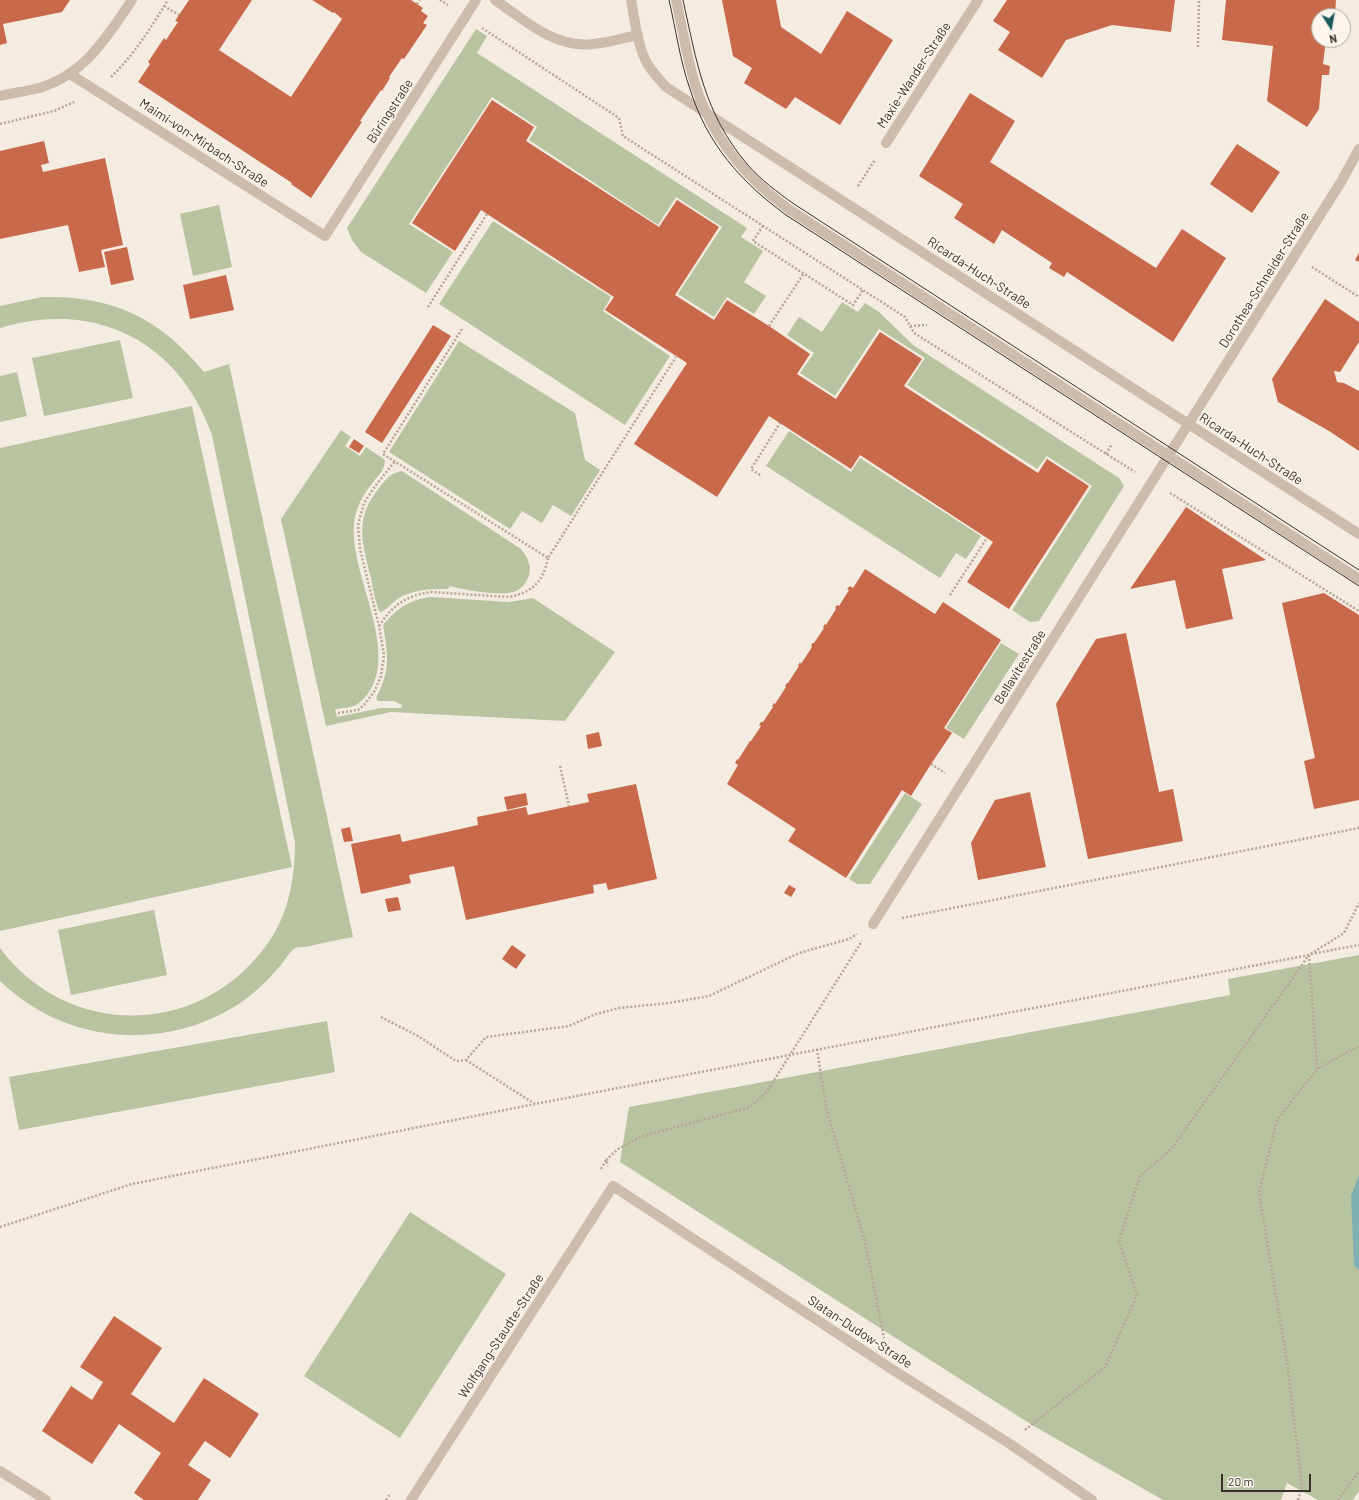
<!DOCTYPE html>
<meta charset="utf-8">
<style>
body{margin:0}
#map{position:relative;width:1359px;height:1500px;overflow:hidden;background:#f4ebe1;font-family:Barlow,sans-serif}
canvas{display:block}
.north{position:absolute;left:1311px;top:8px;width:40px;height:40px;box-sizing:border-box;background:#fbf5ee;border:1px solid #aea6a0;border-radius:50%;rotate:169deg;font-size:11px;font-weight:700;line-height:16px;text-align:center;color:#3b302b}
.north::after{content:'';display:block;margin:auto;width:14px;height:18px;background:#1f5a5e;clip-path:polygon(50% 0,100% 100%,50% 72%,0 100%)}
.scale{position:absolute;left:1221px;top:1474px;width:90px;height:18px;box-sizing:border-box;border:2px solid #3b302b;border-top:0;padding-left:5px;font-size:12px;line-height:14px;white-space:nowrap;color:#3b302b;-webkit-text-stroke:3px #fbf5ee;paint-order:stroke}
</style>
<div id="map">
<canvas width="1359" height="1500"></canvas>
<div class="north">N</div>
<div class="scale">20 m</div>
</div>
<script>
const context = document.querySelector('canvas').getContext('2d');
context.lineJoin = 'round';
function fillPath(path, color) { context.fillStyle = color; context.fill(path, 'evenodd'); }
function trace(path, color, width, dash) { context.strokeStyle = color; context.lineWidth = width; context.lineCap = dash ? 'butt' : 'round'; context.setLineDash(dash || []); context.stroke(path); }
function drawText(font, color, halo, rows, align = 'center') {
  context.font = font + ' Barlow,sans-serif'; context.lineWidth = 3.5; context.setLineDash([]); context.textBaseline = 'middle'; context.strokeStyle = halo; context.fillStyle = color; for (const [text, x, y, turn = 0] of rows) {
    context.save(); context.translate(x, y); context.rotate((+turn || 0) * Math.PI / 180); context.textAlign = isNaN(turn) ? turn : align; if (halo) context.strokeText(text, 0, 0); context.fillText(text, 0, 0); context.restore();
  }
}
fillPath(new Path2D(`
 M476 29 487 36 477 53 747 228 741 237 763 251 744 282 766 296 754 314 727 297 714 317 678 294 722 227 676 197 658 225 529 140 537 127 492 97 409 224 453 252 426 293 361 252 352 240 347 228Z
 M219 205 232 267 193 276 180 214Z
 M493 221 611 297 603 311 670 356 625 425 439 304Z
 M42 297C112 295 160 318 204 372L229 364 353 937C337 940 321 943 306 947 302 947 296 947 294 949 291 950 283 963 280 966 269 979 257 991 243 1001 167 1053 66 1045 0 981V948C66 1037 194 1038 262 951 287 921 295 882 295 843L212 435C179 341 95 299 0 328V306Z
 M842 302 858 312 865 303 879 312 913 345 1119 478 1124 486 1039 621 1030 622 1012 610 1092 486 1047 456 1037 469 907 385 925 358 879 329 835 396 800 373 814 353 787 335 799 317 822 332Z
 M120 340 133 398 44 416 32 358Z
 M459 341 575 413 585 460 600 470 571 516 553 505 542 523 522 511 510 529 389 452Z
 M17 372 27 416 0 422V376Z
 M192 406 292 867 0 931V448Z
 M341 430 351 437 345 446 360 456 366 447 385 460 384 466 382 471C369 487 356 502 354 524 349 574 401 651 367 695 364 698 360 703 356 705 350 708 342 708 335 709L337 717 381 708H401L402 705 394 701H378L376 698C391 669 388 656 383 625 398 608 408 600 431 597L509 602 533 598 615 652 565 721 391 712 326 726 281 519Z
 M789 431 851 472 860 458 981 536 966 559 956 553 940 578 766 466Z
 M402 471 521 549C527 557 532 565 529 575 527 581 523 588 516 591 504 597 463 590 450 586L448 589C429 589 412 589 396 600 391 604 387 609 381 612L379 611C375 601 373 589 371 578 362 543 354 519 379 488 387 478 389 474 402 471Z
 M1001 643 1019 654 964 739 946 728Z
 M905 793 922 804 870 884H857L849 879Z
 M154 910 167 975 71 995 58 930Z
 M1359 955V1491L1353 1500H1318L1287 1483 1281 1500H1163L1032 1425 620 1162 629 1107 1230 995 1228 979Z
 M327 1021 335 1072 19 1130 9 1077Z
 M410 1212 506 1274 400 1438 304 1376Z`), '#b8c4a0');
fillPath(new Path2D(`
 M1359 1175V1270L1354 1266 1351 1195Z`), '#7fb0b2');
fillPath(new Path2D(`
 M0 0H70L62 12 3 24 7 43 0 45Z
 M189 0H252L219 50 291 97 342 19 334 12 333 13 312 0H411L423 8 421 11 428 16 423 23 427 25 404 59 402 58 389 77 390 78 382 91 381 90 360 121 362 122 311 198 291 184 292 183 138 82 150 64 148 62 164 38 166 40 178 22 175 21Z
 M722 0H776L781 27 821 54 847 11 893 40 840 125 795 97 786 109 744 83 752 68 733 56Z
 M1007 0H1175L1171 32 1112 25 1066 40 1042 78 998 50 1010 32 993 21Z
 M1226 0H1336L1335 16H1319V40H1326L1323 64 1330 66 1329 75H1322L1319 109 1307 127 1267 101 1273 46 1222 40Z
 M970 93 1015 121 990 162 1156 268 1182 229 1226 258 1173 342 1067 272 1064 277 1049 268 1052 263 1002 230 994 244 954 218 963 204 919 176Z
 M492 100 534 127 526 141 659 227 677 200 719 227 675 295 714 320 727 300 769 326 810 354 797 374 836 399 880 332 922 359 904 386 1038 473 1047 459 1089 486 1009 609 967 582 993 542 860 455 851 469 769 416 717 497 634 444 687 363 605 310 614 297 481 210 455 251 412 223Z
 M44 141 49 163 41 165 43 172 105 158 123 245 101 250 105 267 79 272 68 225 0 239V151Z
 M1237 144 1280 172 1252 213 1210 184Z
 M127 247 134 280 111 285 104 252Z
 M1359 253V262L1355 260Z
 M226 275 234 310 190 319 183 285Z
 M1325 299 1359 322V342L1340 372 1334 371 1337 382 1344 383 1359 391V451L1329 431 1278 402 1272 379Z
 M433 325 451 336 382 443 365 432Z
 M354 439 364 446 359 453 349 447Z
 M1186 507 1266 560 1222 569 1233 619 1186 629 1175 580 1130 589Z
 M865 569 935 614 943 602 1001 640 944 728 952 733 931 764 911 796 902 790 846 878 788 841 796 829 727 784 738 765 735 763 737 759 738 760 750 741H751L761 726 759 725 761 722H763L773 707 772 706 774 703 775 704 786 687 785 686 787 683H788L799 666H798L800 662 801 664 812 647 811 645 813 643H814L824 628 823 627 825 624 826 625 836 609 835 608 837 605 839 606 849 590 847 589 850 586 853 588Z
 M1324 593 1359 615V800L1314 809 1304 761 1315 758 1282 603Z
 M1126 633 1159 792 1173 789 1183 841 1088 859 1056 704 1096 639Z
 M599 732 602 746 588 749 586 735Z
 M636 784 657 879 608 890 606 883 593 885 594 893 466 920 454 866 409 875 411 883 361 894 351 844 400 834 402 842 478 825 477 817 526 807 528 815 589 802 587 794Z
 M1030 792 1046 867 978 880 971 843 995 800Z
 M526 793 528 805 507 810 504 797Z
 M350 827 353 841 344 842 341 829Z
 M789 885 796 889 791 897 784 893Z
 M398 897 401 910 388 912 385 899Z
 M512 945 526 955 516 969 502 959Z
 M114 1316 162 1348 131 1394 174 1423 204 1378 259 1414 230 1458 205 1441 188 1465 211 1480 198 1500H144L134 1493 161 1453 119 1424 92 1464 42 1431 71 1386 92 1400 103 1382 80 1367Z`), '#c8694b');
trace(new Path2D(`
 M440 0 448 5
 M417 4 420 0
 M164 6 179 15
 M482 28 619 118 623 136 905 317 914 333 1135 472
 M1198 47 1199 0
 M111 77C135 54 151 27 168 0
 M0 124 54 111 74 102
 M858 186 875 160
 M763 226 753 241 853 305 863 290
 M1312 267 1359 297
 M428 307 487 214
 M769 326 804 273
 M910 326 927 325
 M462 329 383 454 548 558 676 357
 M1106 454 1112 444
 M760 475 751 469 780 423
 M1170 493 1359 611
 M950 595 987 538
 M379 626C393 605 405 596 431 592L509 597C533 592 543 582 548 558
 M338 713 358 710 364 705 374 692 381 676 384 655 379 626 360 549 358 525 364 503 376 485 395 461
 M931 764 945 773
 M560 766 569 806
 M902 918 1359 828
 M1311 954 1359 945
 M1309 955 1317 1069
 M381 1017 418 1036 456 1061 466 1060 486 1037 569 1026 596 1014 619 1008 669 1003 709 996 799 953 849 939 857 934
 M817 1049 826 1107 865 1242 884 1338
 M466 1060 535 1104 1309 955 1344 933 1359 903
 M606 1160 618 1149 640 1137 750 1107 766 1093 862 941
 M601 1169 606 1160 608 1166
 M0 1227 132 1184 535 1104
 M1025 1430 1105 1367 1137 1295 1119 1241 1140 1176 1172 1148 1309 955
 M386 1500 390 1494
 M1298 1500 1302 1487 1287 1361 1259 1193 1277 1120 1317 1069 1359 1046
 M1338 1500 1359 1471`), '#b9a596', 2.5, [2, 2]);
trace(new Path2D(`
 M676 0C682 26 686 52 693 77 709 134 743 176 790 210L1359 579`), '#cdbbac', 10);
trace(new Path2D(`
 M495 0C525 20 555 49 593 44 608 43 623 38 638 35
 M631 0C635 20 637 45 647 63 652 72 659 79 666 87L1359 534
 M70 74 325 236 476 0
 M0 96C13 93 27 91 39 88 85 74 107 37 132 0
 M886 143 978 0
 M873 924 1341 182 1359 149
 M0 1471 46 1500
 M411 1500 613 1186 890 1368 1010 1444 1092 1500`), '#cdbbac', 10);
trace(new Path2D(`
 M669 0C676 30 680 61 690 89 707 144 741 182 786 215L1359 586
 M683 0C697 63 704 113 747 164 761 180 777 192 794 204L1359 570`), '#3b302b', 1);
drawText('13px', '#3b302b', '#fbf5ee', [
 ["Maxie-Wander-Straße",914,75,-57],
 ["Büringstraße",390,111,-57],
 ["Maimi-von-Mirbach-Straße",204,143,33],
 ["Ricarda-Huch-Straße",979,273,33],
 ["Dorothea-Schneider-Straße",1264,280,-58],
 ["Ricarda-Huch-Straße",1251,449,33],
 ["Bellavitestraße",1020,667,-58],
 ["Slatan-Dudow-Straße",860,1332,33],
 ["Wolfgang-Staudte-Straße",501,1336,-57]
]);
</script>
